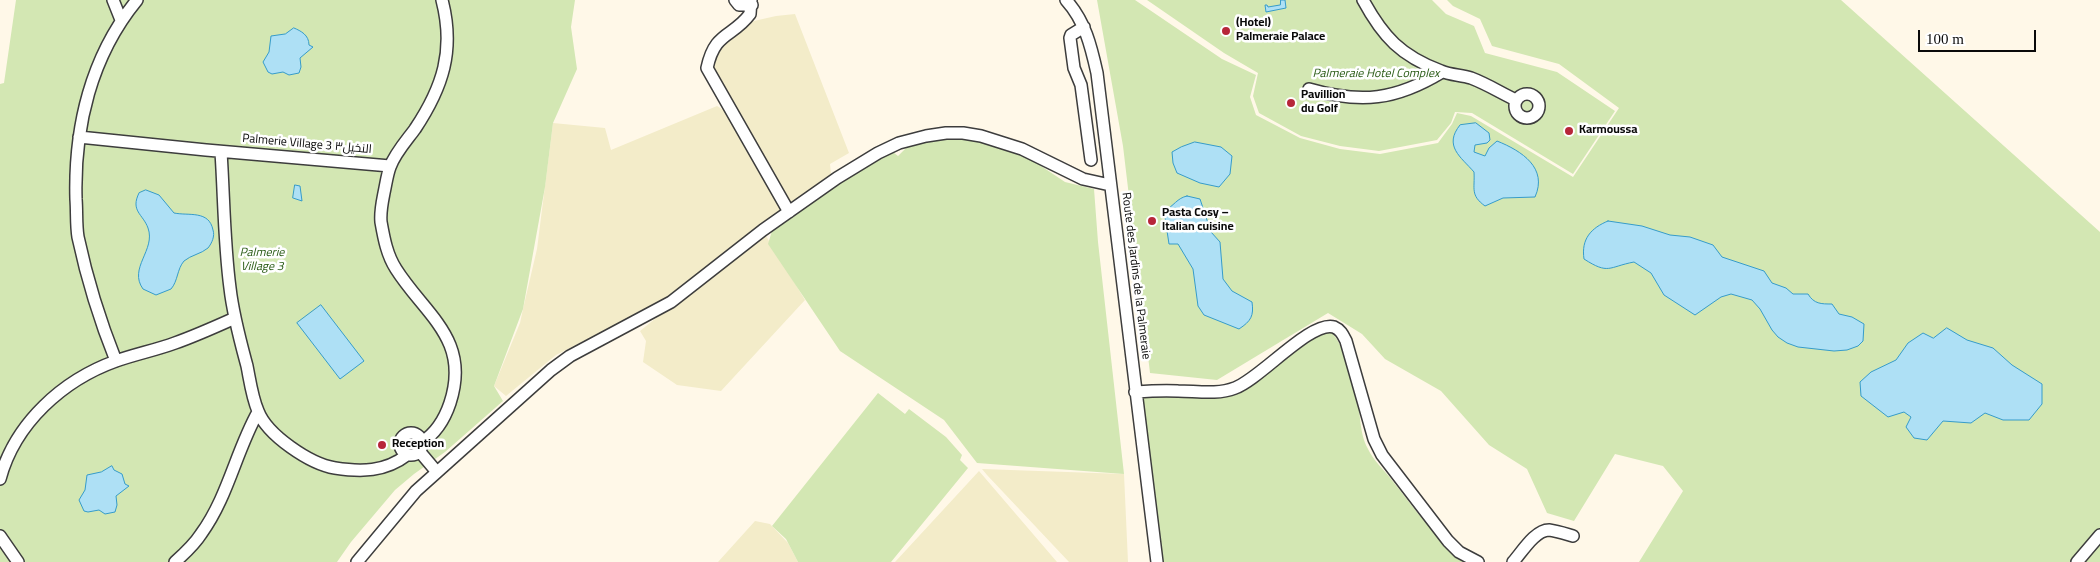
<!DOCTYPE html>
<meta charset="utf-8">
<style>
body{margin:0}
#map{position:relative;width:2100px;height:562px;overflow:hidden;background:#fff8e8;font-family:Georgia,serif}
canvas{display:block}
.scale{position:absolute;left:1918px;top:30px;width:118px;height:22px;box-sizing:border-box;border:2px solid #0a0a0a;border-top:0;padding-left:6px;font-size:15px;line-height:18px;white-space:nowrap;color:#0a0a0a;-webkit-text-stroke:4px #fff;paint-order:stroke}
</style>
<div id="map">
<canvas width="2100" height="562"></canvas>
<div class="scale">100 m</div>
</div>
<script>
const context = document.querySelector('canvas').getContext('2d');
context.lineJoin = 'round';
function fillPath(path, color) { context.fillStyle = color; context.fill(path, 'evenodd'); }
function trace(path, color, width, dash) { context.strokeStyle = color; context.lineWidth = width; context.lineCap = dash ? 'butt' : 'round'; context.setLineDash(dash || []); context.stroke(path); }
function drawText(font, color, halo, rows, align = 'center') {
  context.font = font + ' Georgia,Cairo,serif'; context.lineWidth = 5; context.setLineDash([]); context.textBaseline = 'middle'; context.strokeStyle = halo; context.fillStyle = color; for (const [text, x, y, turn = 0] of rows) {
    context.save(); context.translate(x, y); context.rotate((+turn || 0) * Math.PI / 180); context.textAlign = isNaN(turn) ? turn : align; if (halo) context.strokeText(text, 0, 0); context.fillText(text, 0, 0); context.restore();
  }
}
fillPath(new Path2D(`
 M795 14 849 153 830 164 831 174 664 300 556 355 506 396 494 386 520 323 523 309 537 249 553 123 605 128 611 150 717 106 725 111 714 93 707 73 718 44 745 23 776 16Z
 M763 231 805 300 721 391 677 385 643 362 646 341 640 331Z
 M977 463 982 469 1124 474 1128 562H1069L987 475Z
 M979 471 1057 562H895Z
 M755 521 770 524 788 543 798 562H718Z`), '#f3ecc9');
fillPath(new Path2D(`
 M16 0H575L571 27 577 69 553 123 545 187 523 309 494 386 503 401 445 452 414 474 395 490 351 542 337 562H0V84L4 83Z
 M1097 0H1135L1222 59 1256 75 1250 97 1256 115 1300 138 1340 149 1380 154 1438 143 1452 124 1457 113 1471 116 1573 177 1619 108 1559 64 1492 46 1480 19 1453 6 1447 0H1841L2100 232V562H1639L1683 491 1663 466 1615 454 1574 521 1547 513 1527 469 1489 445 1441 391 1385 359 1362 334 1328 313 1217 380 1150 373 1123 146Z
 M1147 0H1432L1446 14 1474 26 1485 53 1557 72 1615 111 1573 174 1472 113 1455 112 1451 123 1437 140 1379 151 1340 146 1301 136 1259 113 1253 96 1258 73 1224 53Z
 M949 137 987 141 1032 160 1065 182 1094 189 1098 242 1124 474 977 463 944 420 840 351 768 244 772 231 888 148 898 156 909 145Z
 M1329 331C1340 336 1353 376 1356 389 1361 408 1358 431 1368 449 1373 460 1384 470 1391 479 1415 509 1437 542 1470 562H1161L1141 403 1144 397 1149 396 1224 395 1307 339Z
 M878 393 905 414 909 409 946 437 962 455 960 460 968 468 891 562H798L786 539 772 526Z`), '#d3e7b3');
const water = new Path2D(`
 M1281 0H1285L1286 8 1266 12 1265 5H1267L1268 7 1280 5Z
 M294 28C301 31 309 35 309 45L313 47 300 58 301 67 299 73 289 75 283 72 272 74 268 72 263 62 269 52 271 36 285 34Z
 M1476 123 1489 133 1490 140 1487 143 1475 145 1474 152 1485 156 1489 148 1497 141C1522 151 1548 168 1535 197L1503 198 1485 206C1470 195 1475 189 1474 172 1461 157 1443 146 1460 125Z
 M1195 142 1221 147 1232 156 1230 174 1219 187 1200 183 1177 173 1173 163 1172 152 1181 147Z
 M295 185 300 186 302 201 293 198Z
 M146 190 159 195 174 213C189 216 209 210 213 230 215 236 212 243 208 248 201 254 191 255 184 261 177 269 178 281 171 289L156 295 143 289C128 268 156 250 148 228 143 214 130 211 139 193Z
 M1187 196 1200 199 1211 232 1220 242 1223 279 1232 291 1252 302C1254 316 1251 321 1239 329L1204 315 1198 306 1193 269 1178 244H1169L1164 211C1174 206 1177 198 1187 196Z
 M1608 221 1642 226 1670 235 1690 237 1713 245 1722 257 1764 271 1772 283 1786 288 1793 294H1808C1814 304 1821 304 1832 304L1839 314 1852 317 1864 324 1863 341 1858 346 1847 350 1834 351 1798 347 1787 343 1778 337 1772 330 1760 309 1752 300 1731 294 1721 297 1695 315 1664 295 1651 273 1634 262C1608 267 1609 275 1584 259 1581 239 1591 228 1608 221Z
 M321 305 364 361 340 379 297 323Z
 M1947 328 1967 340 1993 348 2012 365 2042 384V404L2029 420H2003L1985 413 1971 423 1943 421 1927 440 1914 438 1906 427 1911 417 1904 412 1888 417 1861 396 1860 382 1871 372 1896 360 1908 343 1923 333 1933 338Z
 M112 466 114 470 122 474 125 484 129 486 116 496 117 505 115 512 105 514 99 510 88 512 84 511 79 500 85 490 87 475 101 472Z`);
fillPath(water, '#aee0f5');
trace(water, '#369cca', 1);
const minor = new Path2D(`
 M113 0 121 20
 M735 0 739 5H752
 M751 0 750 14C732 38 715 31 707 68L789 212
 M1066 0C1085 21 1091 46 1097 73L1157 562
 M1363 0C1383 37 1401 56 1441 71 1450 75 1461 75 1471 78 1487 84 1501 93 1516 100
 M1084 27 1071 35 1070 38 1074 68 1081 85 1091 160
 M1309 89C1361 104 1396 100 1442 72
 M1515 106a12 12 0 1 1 24 0a12 12 0 1 1-24 0Z
 M79 137 206 150 390 166
 M221 152C224 197 224 243 230 288 233 315 240 340 247 366 250 381 252 397 258 411 267 435 310 464 335 468 361 472 385 472 407 455
 M116 361C100 321 87 279 78 237 76 225 77 212 76 199 74 127 91 56 137 0
 M1135 392C1149 391 1163 390 1178 391 1196 391 1217 395 1235 388 1260 379 1311 320 1334 327 1341 330 1343 335 1346 341L1374 439 1382 455 1448 541 1459 552 1478 562
 M400 444a11 11 0 1 1 22 0a11 11 0 1 1-22 0Z
 M422 442C436 433 445 418 450 403 471 339 425 315 396 269 387 255 384 239 381 222 380 212 382 203 384 193 386 184 387 175 390 167 395 153 407 140 415 129 443 87 455 50 442 0
 M420 452 436 471
 M0 479C15 423 63 380 116 361 136 354 156 350 175 343 195 336 215 327 235 318
 M0 536 18 562
 M175 562C184 554 194 545 201 534 228 497 236 451 258 412
 M357 562 416 491 551 370 570 356 671 302 763 230 837 178 878 153 899 143 926 136 946 133H963L981 136 1022 149 1083 179 1110 185
 M1513 562C1522 552 1535 530 1549 530 1557 531 1566 534 1573 536
 M2077 562 2100 535`);
trace(minor, '#3d3d3d', 14);
trace(minor, '#fff', 11);
for (const [x, y, r, color] of [
 [1226,31,5,"#b72639"],
 [1291,103,5,"#b72639"],
 [1569,131,5,"#b72639"],
 [1152,221,5,"#b72639"],
 [382,445,5,"#b72639"]
]) { const dot = new Path2D(); dot.arc(x, y, r, 0, 2 * Math.PI); context.fillStyle = color; context.fill(dot); trace(dot, '#fff', 2); }
drawText('bold 12px', '#0a0a0a', '#fff', [
 ["(Hotel)",1236,24],
 ["Palmeraie Palace",1236,38],
 ["Pavillion",1301,96],
 ["du Golf",1301,110],
 ["Karmoussa",1579,131],
 ["Pasta Cosy –",1162,214],
 ["Italian cuisine",1162,228],
 ["Reception",392,445]
], 'left');
drawText('italic 12px', '#30601d', '#fff', [
 ["Palmeraie Hotel Complex",1376,75],
 ["Palmerie",262,254],
 ["Village 3",262,268]
]);
drawText('12px', '#0a0a0a', '#fff', [
 ["Palmerie Village 3 النخيل٣",307,145,5],
 ["Route des Jardins de la Palmeraie",1135,276,83]
]);
</script>
